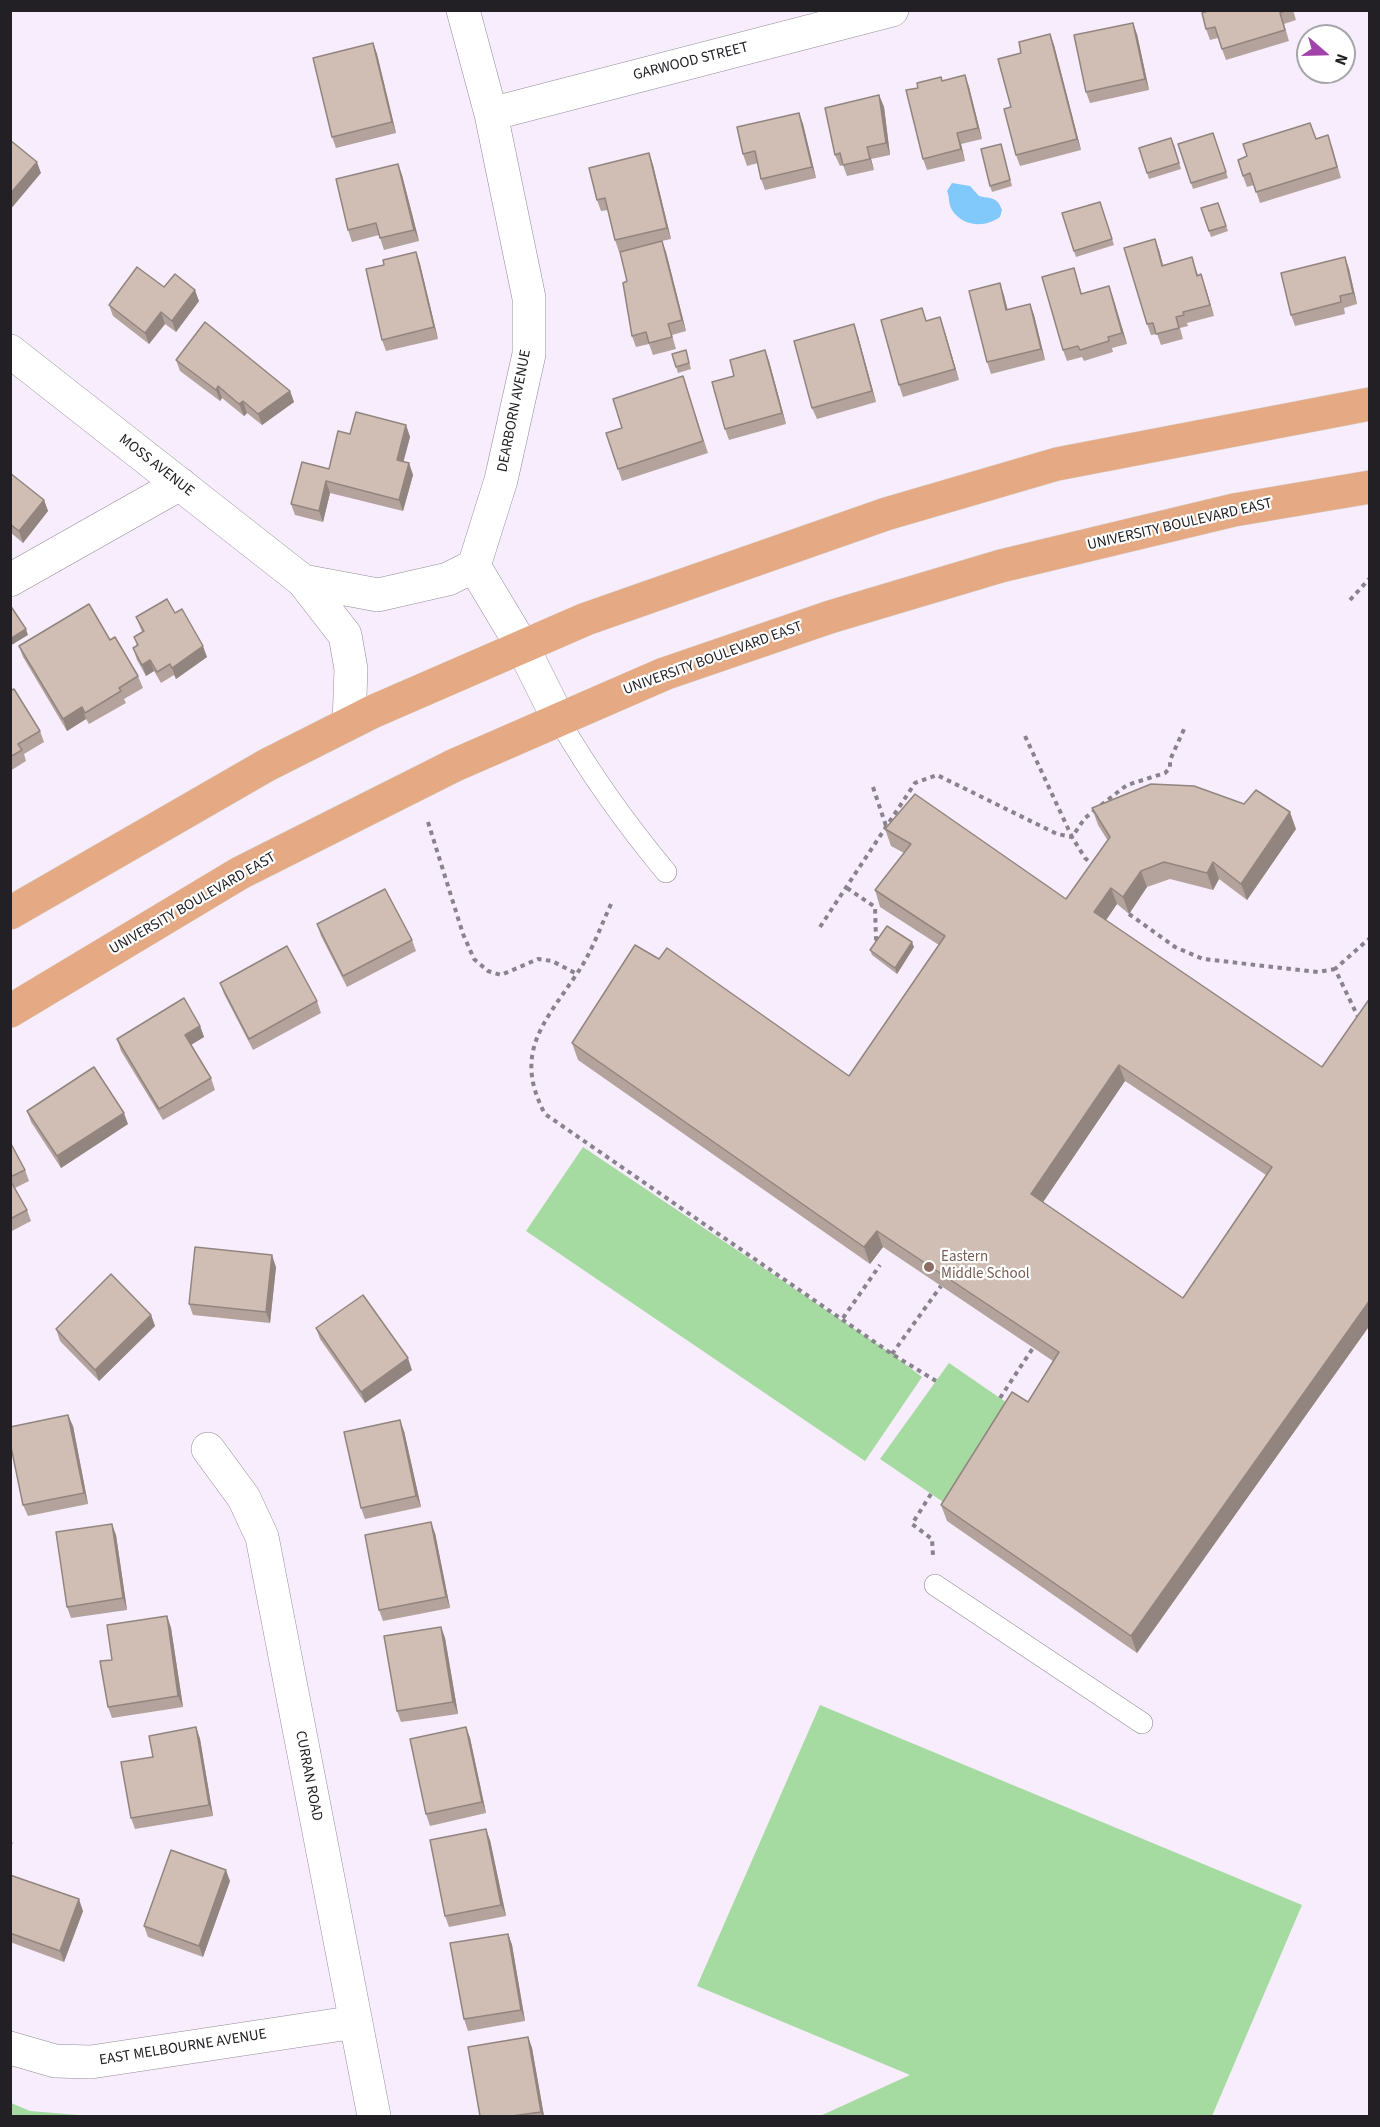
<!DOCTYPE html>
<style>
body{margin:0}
#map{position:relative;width:1380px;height:2127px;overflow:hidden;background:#f7edfd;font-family:"Source Sans 3",sans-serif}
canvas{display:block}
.frame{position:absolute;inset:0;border:12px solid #232025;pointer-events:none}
.north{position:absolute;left:1296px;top:24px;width:60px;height:60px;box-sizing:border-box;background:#fff;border:2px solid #a7a6a8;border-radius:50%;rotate:110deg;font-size:16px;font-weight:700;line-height:24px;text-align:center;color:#232025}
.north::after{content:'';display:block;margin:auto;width:21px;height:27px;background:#a242aa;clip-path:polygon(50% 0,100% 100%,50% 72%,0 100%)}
</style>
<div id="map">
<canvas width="1380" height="2127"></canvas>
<div class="frame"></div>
<div class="north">N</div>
</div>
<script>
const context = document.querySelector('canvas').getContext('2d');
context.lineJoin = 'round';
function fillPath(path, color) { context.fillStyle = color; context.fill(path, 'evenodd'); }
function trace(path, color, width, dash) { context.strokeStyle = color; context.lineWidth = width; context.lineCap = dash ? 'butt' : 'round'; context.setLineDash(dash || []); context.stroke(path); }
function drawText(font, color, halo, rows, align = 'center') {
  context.font = font + ' "Source Sans 3",sans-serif'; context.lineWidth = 4.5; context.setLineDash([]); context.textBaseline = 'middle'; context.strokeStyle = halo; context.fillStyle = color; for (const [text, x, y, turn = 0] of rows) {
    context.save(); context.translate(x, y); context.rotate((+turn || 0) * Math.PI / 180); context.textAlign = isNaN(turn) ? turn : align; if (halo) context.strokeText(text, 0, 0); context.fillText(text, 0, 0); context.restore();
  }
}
fillPath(new Path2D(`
 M583 1147 892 1354 922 1377 865 1461 526 1231Z
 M949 1363 1013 1407 946 1504 880 1459Z
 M820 1705 1302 1905 1212 2116H820L910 2075 697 1986Z
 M11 2103 30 2111 90 2116H11Z`), '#a5daa0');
fillPath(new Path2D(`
 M952 183 970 186 979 196C991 199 997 196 1002 210L1000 217C985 228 963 227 952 210 948 203 950 198 947 191Z`), '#81c9fa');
const service = new Path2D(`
 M559 720C591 775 626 824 666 872
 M935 1585 1142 1723`);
const minor = new Path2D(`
 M463 10 491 114 529 298V354L501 480 474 566 522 646 559 720
 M491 114 892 10
 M10 351 303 581 378 595 448 579 474 566
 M10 580 180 484
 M303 581 345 635 351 669 349 723
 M208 1449 244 1498 262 1537 374 2116
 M10 2048 55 2061 91 2062 356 2022`);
const primary = new Path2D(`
 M10 913 267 765 372 712 586 619 886 514 1057 464 1370 404
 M10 1011 240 873 455 765 664 674 830 617 1001 566 1234 510 1370 487`);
trace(service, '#948b9a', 22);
trace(minor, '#948b9a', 34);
trace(primary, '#d7d7d8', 34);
trace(new Path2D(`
 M1350 600 1370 578
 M1025 736 1072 837 1085 818 1095 810
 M873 787 886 826
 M1101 805 1127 785 1165 773 1170 768V760L1185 727
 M428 822 463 934 474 959 488 971 501 975 538 959 552 961 577 974
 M847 888 875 907 876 939 880 942
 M611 904C600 928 591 954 576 975 543 1024 513 1054 545 1114L892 1354 936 1381
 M1129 914 1175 947 1203 959 1318 972 1335 969
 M820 927 915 783 937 775 1057 834 1072 837 1085 858 1095 867
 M1359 1019 1335 969 1370 938
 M843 1318 880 1265
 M892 1354 941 1286
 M1000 1398 1033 1348
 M931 1494 912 1524 932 1539 933 1556`), '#89838d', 4, [4.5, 4.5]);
trace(service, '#fff', 21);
trace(minor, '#fff', 33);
trace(primary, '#e5aa83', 33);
fillPath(new Path2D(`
 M1210 10H1293L1296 20 1284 24 1289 41 1226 60 1218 38 1210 40 1206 29Z
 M1050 34 1054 45 1081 150 1020 166 1016 155 1011 107 1021 53Z
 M1137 34 1149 90 1090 103 1086 92Z
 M373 43 377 54 396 133 336 148 332 137Z
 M965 75 969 87 982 139 961 144 965 161 927 170 923 159 918 88Z
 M879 95 884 107 890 155 871 159 874 170 847 176 843 165 840 166 835 155Z
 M799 113 803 124 816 178 765 190 761 179 758 163 747 166 743 154Z
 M1213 133 1228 178 1193 189 1178 144Z
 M1316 138 1332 146 1341 178 1260 203 1254 185 1247 187 1243 176Z
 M1174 144 1181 169 1149 179 1147 173Z
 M1003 150 1012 186 992 192 990 186Z
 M649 153 653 165 671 239 662 241 666 252 686 331 672 335 676 349 653 355 649 344 636 347 632 336 627 281 650 244 619 252 615 240 608 210 601 211 597 200Z
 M398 164 402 175 419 241 384 250 379 235 352 242 348 230Z
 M1100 202 1114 245 1076 257 1074 251Z
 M1218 203 1228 231 1211 237 1201 208Z
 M1159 250 1163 265 1192 257 1198 275 1205 286 1214 316 1187 323 1188 326 1180 328 1183 339 1161 345 1157 334 1151 335 1147 324Z
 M416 252 420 264 438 339 386 351 382 340 384 265Z
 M1345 257 1349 269 1357 304 1344 308 1345 314 1295 326 1291 315Z
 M1074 268 1082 294 1109 286 1127 344 1112 348 1113 352 1084 361 1082 357 1067 361 1063 350Z
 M1000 283 1008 310 1030 304 1034 315 1045 360 991 374 987 362Z
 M164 287 199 301 176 332 165 324 149 344 113 316 109 305Z
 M927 321 944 329 959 380 903 397 899 385Z
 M858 336 876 402 817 419 812 408Z
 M686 350 691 369 678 373 672 354Z
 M765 350 769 361 786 424 729 440 725 429 734 376Z
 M176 360 290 391 294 402 262 425 247 413 244 416 222 398 220 401 180 371Z
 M687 388 708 453 622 481 618 469 622 428Z
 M406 425 410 437 403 462 409 463 413 475 403 511 330 493 323 522 295 515 291 504 329 469 350 434Z
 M10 473 44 500 48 511 23 543 10 532Z
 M175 613 207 657 176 679 174 675 161 683 154 671 146 676 137 660 133 648 137 646 134 637 142 632 136 617Z
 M110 640 138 676 143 688 124 699 126 703 89 724 86 719 67 731 23 657 19 646Z
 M10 691 40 731 44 742 24 754 26 761 10 771Z
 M1092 808 1296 829 1247 900 1219 879 1213 890 1170 879 1147 887 1129 914 1117 904 1106 920 1322 1067 1370 998V1325L1137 1653 947 1521 941 1505 1028 1402 1053 1361 883 1247 870 1264 578 1060 572 1043 849 1076 939 945 880 907 875 890 904 853 891 846 885 829 1066 899 1108 841 1098 825ZM1125 1081 1266 1175 1183 1298 1043 1202Z
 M317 924 412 940 416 951 347 987 321 936Z
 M914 947 897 974 872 955 870 950Z
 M220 983 317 1001 321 1013 253 1050 224 994Z
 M200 1026 204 1037 191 1045 211 1078 215 1090 163 1120 121 1051 117 1039Z
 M27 1111 128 1124 61 1168 31 1122Z
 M10 1142 25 1170 29 1181 15 1188 27 1210 31 1221 10 1232Z
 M276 1267 270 1323 193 1315 189 1304Z
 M151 1315 155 1326 99 1381 60 1341 56 1329Z
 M316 1328 412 1370 365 1403 320 1339Z
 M73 1426 88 1504 28 1516 23 1505Z
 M404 1431 421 1507 365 1519 361 1508Z
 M435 1533 450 1608 383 1621 379 1610Z
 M116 1535 127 1610 71 1618 67 1607Z
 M167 1616 171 1628 183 1707 112 1718 108 1707 112 1660Z
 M441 1627 445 1638 458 1714 401 1722 397 1711Z
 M196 1727 200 1739 213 1816 135 1829 131 1818 153 1757Z
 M466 1727 470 1738 486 1813 430 1826 426 1814Z
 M10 1836 13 1844 10 1845Z
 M490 1840 506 1916 449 1927 445 1916Z
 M10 1875 83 1911 64 1962 10 1942Z
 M230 1881 203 1957 148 1937 144 1926Z
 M508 1934 512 1945 525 2021 468 2031 464 2019Z
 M528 2037 532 2048 544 2116H480Z`), '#b3a39c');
fillPath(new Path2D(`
 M1133 23 1137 34 1149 90 1145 79Z
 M1050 34 1054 45 1081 150 1077 139Z
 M373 43 377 54 396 133 392 122Z
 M965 75 969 87 982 139 978 128Z
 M879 95 884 107 890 155 886 143Z
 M799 113 803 124 816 178 812 167Z
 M957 133 961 144 965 161 961 149Z
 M867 147 871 159 874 170 870 159Z
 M649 153 653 165 671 239 667 228Z
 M37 162 41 173 10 210V194Z
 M398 164 402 175 419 241 414 230Z
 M1155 239 1159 250 1166 277 1162 266Z
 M662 241 666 252 686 331 682 320Z
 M416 252 420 264 438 339 434 327Z
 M1345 257 1349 269 1357 304 1353 293Z
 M1201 274 1205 286 1214 316 1210 305Z
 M1000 283 1004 295 1010 321 1006 310Z
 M1109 286 1113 297 1127 344 1122 333Z
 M195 290 199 301 176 332 172 321Z
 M1030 304 1034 315 1045 360 1041 349Z
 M161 312 165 324 149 344 145 333Z
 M940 317 944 329 959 380 955 369Z
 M854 324 858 336 876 402 872 391Z
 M765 350 769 361 786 424 782 413Z
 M218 386 222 398 220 401 216 390Z
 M290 391 294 402 262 425 258 414Z
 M243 401 247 413 244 416 239 404Z
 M406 425 410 437 401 471 397 460Z
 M409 463 413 475 403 511 399 500Z
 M326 481 330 493 323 522 319 511Z
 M44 500 48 511 23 543 19 531Z
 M26 629 28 635 10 646V639Z
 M203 646 207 657 176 679 172 668Z
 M150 660 154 671 146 676 142 665Z
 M82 707 86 719 67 731 63 719Z
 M1290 812 1296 829 1247 900 1241 884Z
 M1213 862 1219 879 1213 890 1207 873Z
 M1141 871 1147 887 1129 914 1123 897Z
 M1111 888 1117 904 1100 929 1094 912Z
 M912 942 914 947 897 974 895 968Z
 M200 1026 204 1037 189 1046 185 1035Z
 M1119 1065 1125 1081 1037 1211 1031 1194Z
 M124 1113 128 1124 61 1168 57 1156Z
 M877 1231 883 1247 870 1264 864 1247Z
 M272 1255 276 1267 270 1323 266 1312Z
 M1370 1300V1325L1137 1653 1131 1636Z
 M151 1315 155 1326 99 1381 95 1370Z
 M408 1358 412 1370 365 1403 361 1392Z
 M68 1415 73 1426 88 1504 84 1493Z
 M400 1420 404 1431 421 1507 416 1496Z
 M431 1522 435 1533 450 1608 446 1597Z
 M112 1524 116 1535 127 1610 123 1598Z
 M167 1616 171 1628 183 1707 178 1696Z
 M441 1627 445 1638 458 1714 453 1702Z
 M196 1727 200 1739 213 1816 209 1805Z
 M466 1727 470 1738 486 1813 482 1802Z
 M486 1829 490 1840 506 1916 501 1905Z
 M226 1870 230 1881 203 1957 199 1946Z
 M79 1899 83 1911 64 1962 60 1951Z
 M508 1934 512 1945 525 2021 521 2010Z
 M528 2037 532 2048 544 2116H542L541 2112Z`), '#92857f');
const building = new Path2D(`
 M1210 10H1287L1280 13 1285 30 1222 49 1215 27 1206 29 1202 13Z
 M1133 23 1145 79 1086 92 1074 35Z
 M1050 34 1077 139 1016 155 1004 109 1011 107 998 59 1021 53 1019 42Z
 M373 43 392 122 332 137 313 58Z
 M965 75 978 128 957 133 961 149 923 159 906 90 918 88 917 83 941 77 942 81Z
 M879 95 886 143 867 147 870 159 843 165 840 153 835 155 825 108Z
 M799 113 812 167 761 179 755 151 743 154 737 127Z
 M1310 123 1316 139 1328 135 1337 167 1256 192 1250 173 1243 176 1238 160 1247 156 1243 144Z
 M1213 133 1226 172 1191 183 1178 144Z
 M1171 138 1179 163 1147 173 1139 148Z
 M10 140 37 162 10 194Z
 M1001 144 1010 180 990 186 981 149Z
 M649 153 667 228 615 240 605 198 597 200 589 168Z
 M398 164 414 230 380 238 376 223 348 230 336 179Z
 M1100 202 1112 239 1074 251 1062 213Z
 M1218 203 1226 226 1209 231 1201 208Z
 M1155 239 1162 266 1192 257 1197 276 1201 274 1210 305 1183 312 1184 315 1176 317 1179 328 1156 334 1153 323 1147 324 1124 248Z
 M662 241 682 320 668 324 672 337 649 343 646 332 632 336 623 283 627 281 620 252Z
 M416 252 434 327 382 340 366 269 384 265 383 260Z
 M1345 257 1353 293 1340 296 1341 302 1291 315 1281 273Z
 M137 267 164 287 175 274 195 290 172 321 161 312 145 333 109 305Z
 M1074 268 1081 294 1109 286 1122 333 1108 337 1109 341 1080 350 1078 346 1063 350 1042 277Z
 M1000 283 1006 310 1030 304 1041 349 987 362 969 291Z
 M922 308 926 321 940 317 955 369 899 385 881 320Z
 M205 322 290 391 258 414 243 401 239 404 218 386 216 390 176 360Z
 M854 324 872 391 812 408 794 341Z
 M686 350 689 363 676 367 672 354Z
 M765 350 782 413 725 429 712 382 734 376 730 360Z
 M683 376 703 441 618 469 606 433 622 428 613 399Z
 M356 412 406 425 397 460 409 463 399 500 326 481 319 511 291 504 302 462 329 469 338 431 350 434Z
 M10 473 44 500 19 531 10 524Z
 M167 599 175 613 182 609 203 646 172 668 170 664 157 672 150 660 142 665 133 648 138 645 134 637 144 631 136 617Z
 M89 604 110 640 115 637 138 676 119 688 121 691 85 713 82 707 63 719 19 646Z
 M10 605 26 629 10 639Z
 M14 689 40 731 18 744 22 750 10 757V691Z
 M1151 784 1194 786 1244 804 1256 790 1290 812 1241 884 1213 862 1207 873 1164 862 1141 871 1123 897 1111 888 1094 912 1322 1067 1370 998V1300L1131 1636 941 1505 1012 1392 1028 1402 1059 1352 877 1231 864 1247 572 1043 635 945 659 959 667 948 849 1076 945 936 875 890 911 844 885 829 915 794 1066 899 1110 837 1092 808ZM1119 1065 1272 1167 1183 1298 1031 1194Z
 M385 889 412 940 343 976 317 924Z
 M887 926 912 942 895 968 870 950Z
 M287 946 317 1001 249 1039 220 983Z
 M184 998 200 1026 185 1035 211 1078 159 1109 117 1039Z
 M94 1067 124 1113 57 1156 27 1111Z
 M10 1142 25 1170 10 1177Z
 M10 1180 27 1210 10 1219Z
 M195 1247 272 1255 266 1312 189 1304Z
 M111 1274 151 1315 95 1370 56 1329Z
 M363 1295 408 1358 361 1392 316 1328Z
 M68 1415 84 1493 23 1505 10 1442V1427Z
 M400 1420 416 1496 361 1508 344 1432Z
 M431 1522 446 1597 379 1610 365 1535Z
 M112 1524 123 1598 67 1607 56 1532Z
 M167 1616 178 1696 108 1707 100 1661 112 1660 107 1625Z
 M441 1627 453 1702 397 1711 384 1636Z
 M196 1727 209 1805 131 1818 121 1762 153 1757 149 1736Z
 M466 1727 482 1802 426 1814 410 1739Z
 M486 1829 501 1905 445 1916 430 1840Z
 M171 1850 226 1870 199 1946 144 1926Z
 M10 1875 79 1899 60 1951 10 1933Z
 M508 1934 521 2010 464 2019 450 1943Z
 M528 2037 541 2112 512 2116H480L468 2047Z`);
fillPath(building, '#d0beb5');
trace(building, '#92857f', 1.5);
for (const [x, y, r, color] of [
 [929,1267,6,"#8d6e63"]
]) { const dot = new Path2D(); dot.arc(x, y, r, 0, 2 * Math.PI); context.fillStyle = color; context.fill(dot); trace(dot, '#fff', 2); }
drawText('15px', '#232025', '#fff', [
 ["GARWOOD STREET",691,62,-14],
 ["DEARBORN AVENUE",515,411,-79],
 ["MOSS AVENUE",156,466,38],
 ["UNIVERSITY BOULEVARD EAST",1180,525,-13],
 ["UNIVERSITY BOULEVARD EAST",713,659,-20],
 ["UNIVERSITY BOULEVARD EAST",193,904,-30],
 ["CURRAN ROAD",308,1776,79],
 ["EAST MELBOURNE AVENUE",183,2048,-9]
]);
drawText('15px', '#785e54', '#fff', [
 ["Eastern",941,1258],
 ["Middle School",941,1275]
], 'left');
</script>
